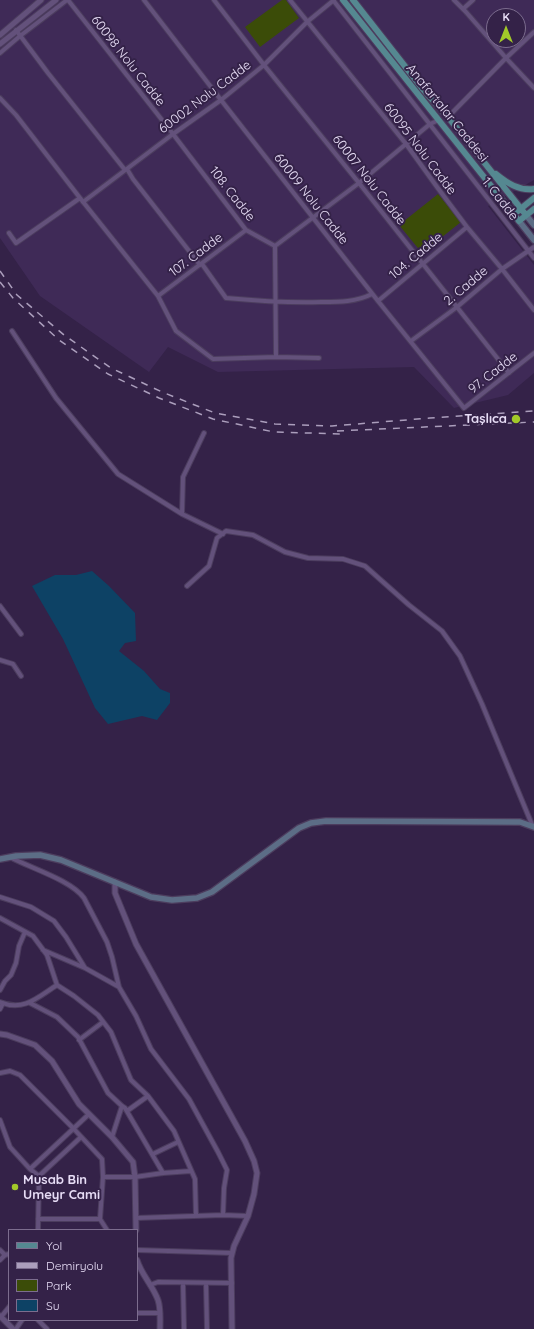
<!DOCTYPE html>
<meta charset="utf-8">
<style>
body{margin:0}
#map{position:relative;width:534px;height:1329px;overflow:hidden;background:#342248;font-family:Quicksand,sans-serif}
canvas{display:block}
.legend{position:absolute;left:8px;top:1229px;width:130px;height:92px;box-sizing:border-box;background:#342248;border:1px solid #7c6d8e;margin:0;padding:5px 7px;list-style:none;font-size:12px;color:#e7ddf6}
.legend li{display:flex;align-items:center;gap:8px;height:20px}
.legend b{width:20px;border:1px solid #7c6d8e}
.north{position:absolute;left:486px;top:8px;width:40px;height:40px;box-sizing:border-box;background:#342248;border:1px solid #7c6d8e;border-radius:50%;rotate:0deg;font-size:11px;font-weight:700;line-height:16px;text-align:center;color:#e7ddf6}
.north::after{content:'';display:block;margin:auto;width:14px;height:18px;background:#a2c929;clip-path:polygon(50% 0,100% 100%,50% 72%,0 100%)}
</style>
<div id="map">
<canvas width="534" height="1329"></canvas>
<ul class="legend">
<li><b style="height:5px;background:#558891"></b>Yol</li>
<li><b style="height:5px;background:#ab9ebc"></b>Demiryolu</li>
<li><b style="height:11px;background:#3b4c08"></b>Park</li>
<li><b style="height:11px;background:#0d4265"></b>Su</li>
</ul>
<div class="north">K</div>
</div>
<script>
const context = document.querySelector('canvas').getContext('2d');
context.lineJoin = 'round';
function fillPath(path, color) { context.fillStyle = color; context.fill(path, 'evenodd'); }
function trace(path, color, width, dash) { context.strokeStyle = color; context.lineWidth = width; context.lineCap = dash ? 'butt' : 'round'; context.setLineDash(dash || []); context.stroke(path); }
function drawText(font, color, halo, rows, align = 'center') {
  context.font = font + ' Quicksand,sans-serif'; context.lineWidth = 4; context.setLineDash([]); context.textBaseline = 'middle'; context.strokeStyle = halo; context.fillStyle = color; for (const [text, x, y, turn = 0] of rows) {
    context.save(); context.translate(x, y); context.rotate((+turn || 0) * Math.PI / 180); context.textAlign = isNaN(turn) ? turn : align; if (halo) context.strokeText(text, 0, 0); context.fillText(text, 0, 0); context.restore();
  }
}
fillPath(new Path2D(`
 M0 0H534V180L488 206 534 265V373L508 395 454 408 414 367 218 372 168 347 149 372 40 296 0 238ZM494 16H518V40H494Z`), '#3f2a57');
fillPath(new Path2D(`
 M282 0H286L299 18 260 47 245 27Z
 M438 194 461 222 422 253 399 225Z`), '#3b4c08');
fillPath(new Path2D(`
 M92 571 109 586 135 613 136 641 125 643 119 651 144 671 160 689 170 693V703L157 720 142 716 108 724 95 708 63 639 32 586 55 575H76Z`), '#0d4265');
const minor = new Path2D(`
 M68 0 173 134 246 230 275 246 276 357
 M144 0 221 100 378 301 464 408 534 353
 M214 0 264 65 359 183 509 373
 M290 0 406 144 437 187 467 227 502 269 534 310
 M333 0 534 258
 M454 0 466 12 506 58 534 88
 M463 9 473 0
 M16 30 48 73 125 170
 M0 53 20 36 67 0
 M0 98 16 115 80 198 158 296 176 331 213 359 276 357 319 358
 M448 117 506 58 534 32
 M127 169 133 179 200 265
 M83 202 173 134 221 100 264 65 307 22 334 0
 M9 233 16 243 80 198
 M275 246 359 183 430 124 439 120
 M202 264 226 298C258 301 290 303 321 302 340 302 356 302 372 294
 M158 296 246 230
 M378 301 467 227
 M12 331 56 398 118 474 182 514
 M411 341 457 307 502 269 534 247
 M204 433 183 477 182 514 223 534
 M187 586 209 566 217 538 226 531 253 535 285 552 308 558 343 559 365 566 409 605 442 631 460 656 482 704 533 827
 M0 606 21 634
 M0 660 13 664 21 676
 M10 857C30 868 71 880 84 898L107 942 112 957 119 987 136 1016 151 1049 189 1099 218 1152 227 1170 224 1188 223 1215
 M0 897 31 907 54 921 66 937 85 968 119 987
 M0 918 33 936 47 955 57 985 74 996 98 1015 111 1032 131 1080 148 1096 174 1131 195 1179 196 1216
 M43 950 85 968
 M0 990 5 981 11 975 16 963 19 946 25 932
 M0 1002C24 1012 38 997 57 985
 M30 1003 57 1017 78 1037 108 1093 122 1106 125 1108 163 1173
 M0 1009 3 1003
 M79 1040 103 1022
 M0 1073 10 1071 20 1075 73 1128 102 1159 103 1177 100 1219 107 1230
 M127 1111 148 1096
 M0 1120 10 1147 30 1169 39 1176
 M112 1137 122 1106
 M153 1154 178 1142
 M30 1169 88 1115
 M103 1177H135L163 1173 191 1171
 M136 1218 223 1215 248 1216
 M38 1219H100
 M38 1230 39 1176 81 1137
 M0 1250 5 1255
 M137 1250 232 1253
 M0 1260 5 1255 9 1254
 M183 1283 184 1329
 M206 1283 207 1329
 M150 1285 158 1282 232 1283
 M137 1313H160
 M1 1317 9 1307
 M38 1320 47 1329
 M16 1329 22 1320`);
const tertiary = new Path2D(`
 M0 35 41 0
 M0 44 56 0
 M115 882V893L136 944 245 1141 254 1161 257 1173 254 1194 248 1216 234 1246 231 1258 232 1329
 M0 1034 7 1035 35 1045 52 1061 79 1104 112 1137 133 1162 135 1177 136 1230
 M137 1260C141 1274 153 1286 158 1300 161 1309 160 1320 160 1329
 M0 1316 13 1329`);
const secondary = new Path2D(`
 M526 215 534 225
 M519 221 534 240
 M0 859 16 856 40 855 61 860 151 897 172 900 197 898 212 892 299 828 311 823 326 821 520 822 534 827`);
const primary = new Path2D(`
 M343 0 519 221 534 209
 M353 0 422 88 448 117 526 215
 M496 174C507 183 519 191 534 189
 M518 211 534 198`);
trace(minor, '#4c3d5e', 6);
trace(tertiary, '#4c3d5e', 7);
trace(secondary, '#4c3d5e', 8);
trace(primary, '#4c3d5e', 8);
trace(minor, '#63517b', 4);
trace(tertiary, '#63517b', 5);
trace(secondary, '#5c6d86', 5.5);
trace(primary, '#558891', 6);
trace(new Path2D(`
 M0 271 17 295 64 335 111 368 162 392 215 413 275 424 332 426 430 418 534 411
 M0 282 13 298 59 340 108 374 159 398 213 419 274 432 342 434
 M337 431 534 422`), '#ab9ebc', 1.5, [7, 7]);
for (const [x, y, r, color] of [
 [516,419,5,"#a2c929"],
 [15,1187,4,"#a2c929"]
]) { const dot = new Path2D(); dot.arc(x, y, r, 0, 2 * Math.PI); context.fillStyle = color; context.fill(dot); trace(dot, '#342248', 1.5); }
drawText('13px', '#e7ddf6', '#342248', [
 ["60098 Nolu Cadde",128,61,52],
 ["60002 Nolu Cadde",205,97,-37],
 ["Anafartalar Caddesi",447,113,51],
 ["60095 Nolu Cadde",420,149,53],
 ["60007 Nolu Cadde",369,180,52],
 ["108. Cadde",232,194,52],
 ["60009 Nolu Cadde",311,199,52],
 ["1. Cadde",500,199,52],
 ["107. Cadde",196,255,-37],
 ["104. Cadde",416,256,-40],
 ["2. Cadde",466,286,-40],
 ["97. Cadde",493,373,-38]
]);
drawText('bold 13px', '#e7ddf6', '#342248', [
 ["Taşlıca",507,419],
 ["Musab Bin",23,1180,"left"],
 ["Umeyr Cami",23,1195,"left"]
], 'right');
</script>
